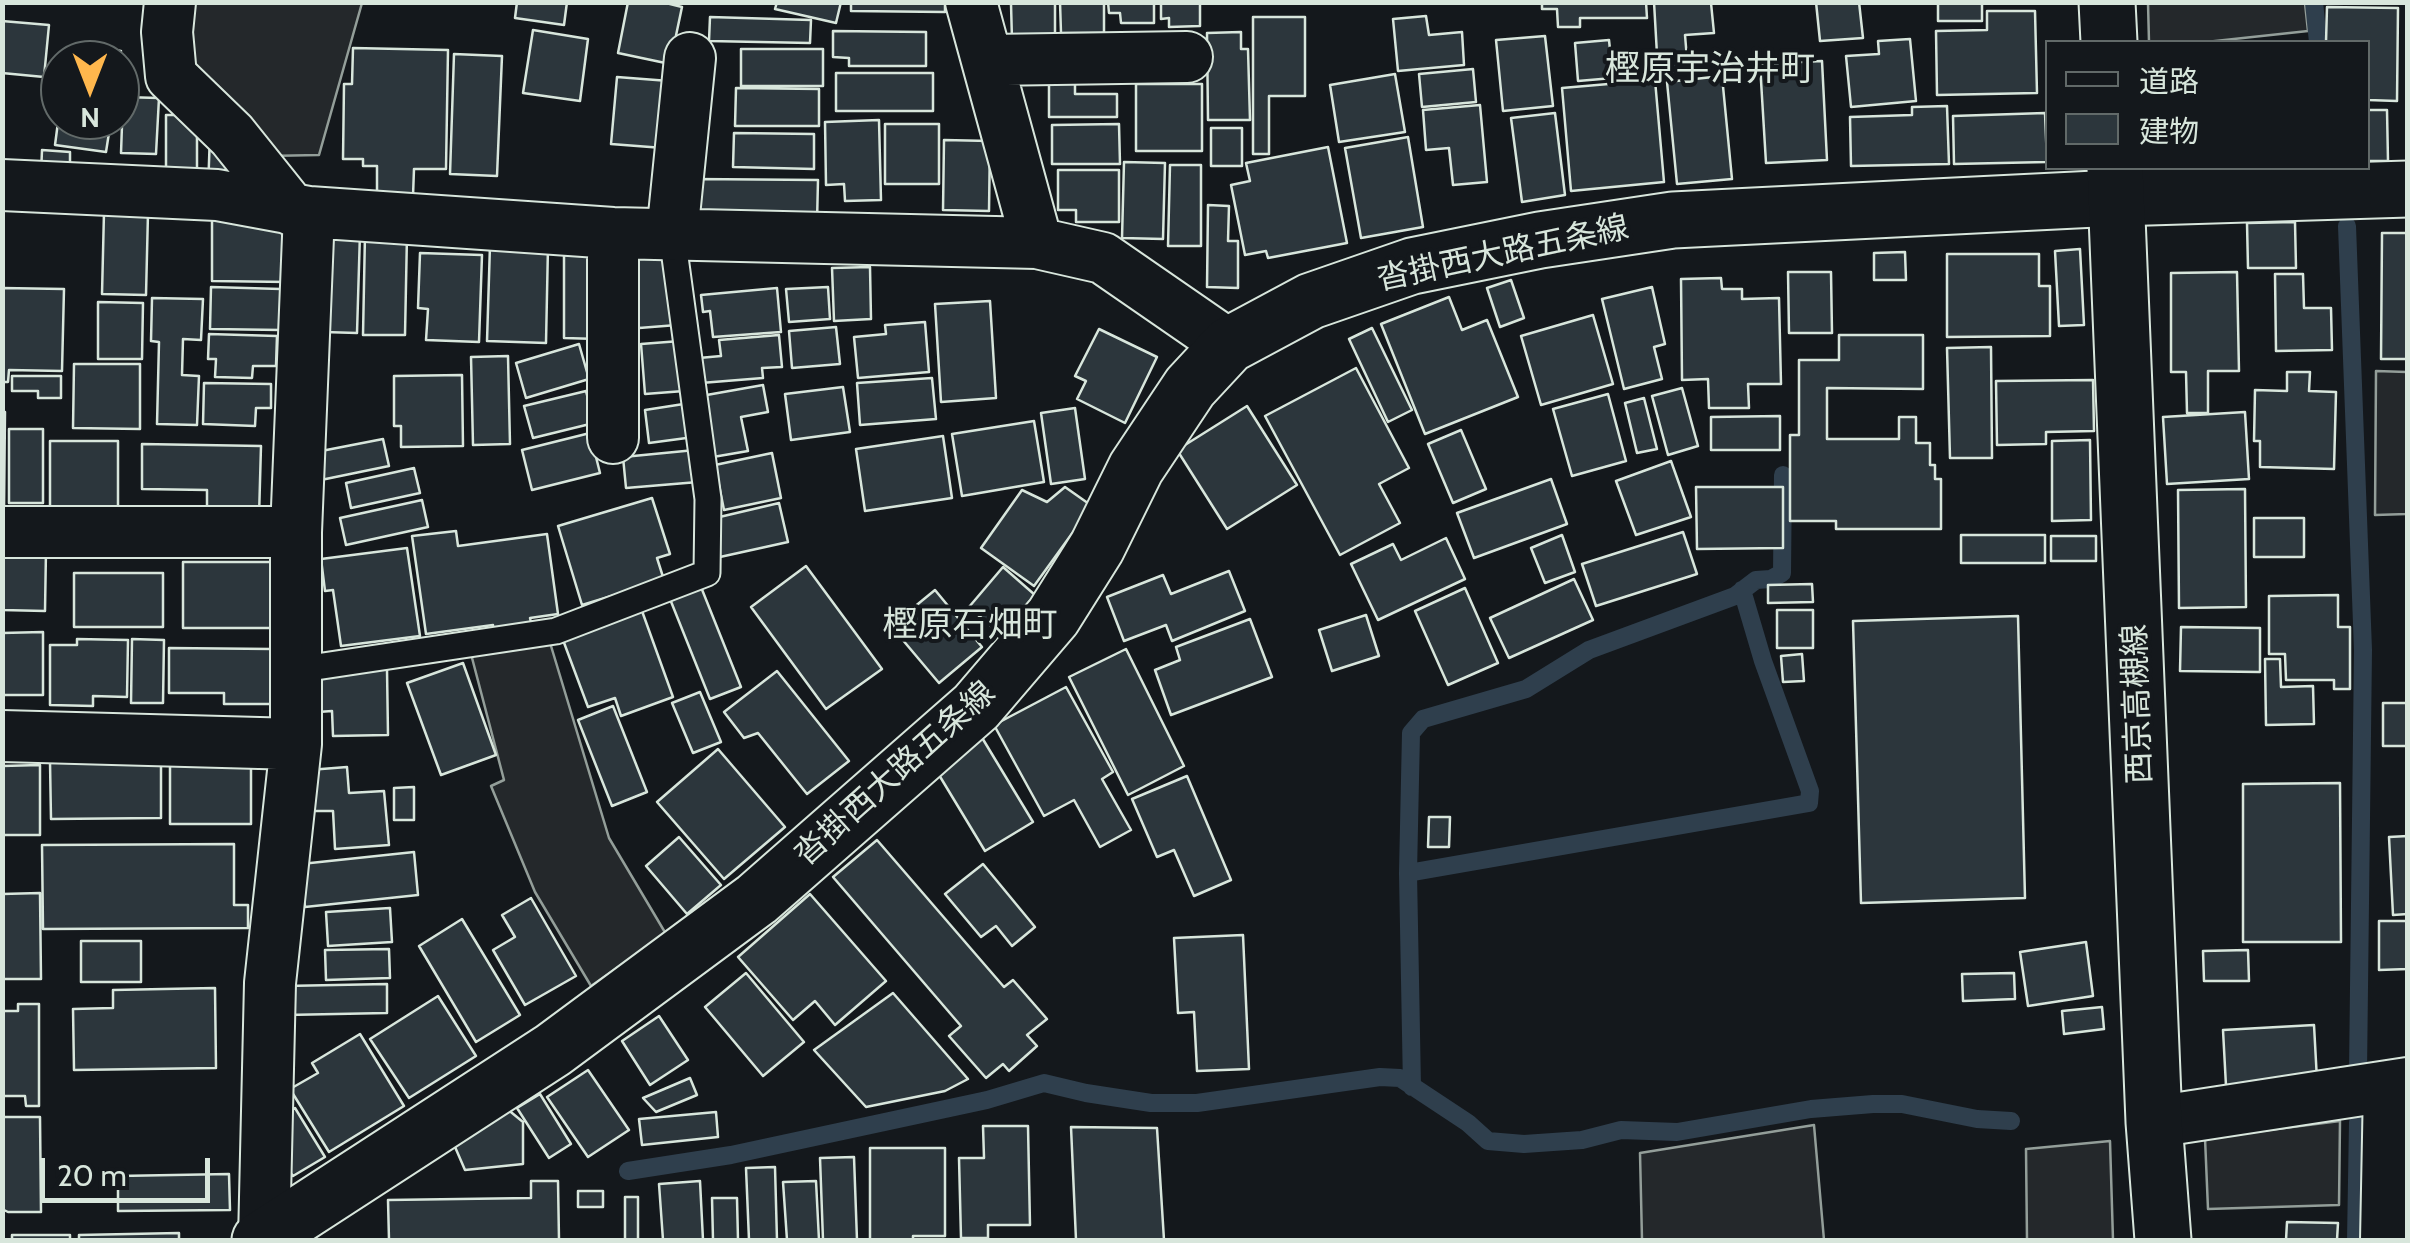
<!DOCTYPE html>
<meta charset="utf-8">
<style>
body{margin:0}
#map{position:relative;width:2410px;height:1243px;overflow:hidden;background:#14181c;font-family:Cabin,"Noto Sans JP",sans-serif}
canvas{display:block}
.frame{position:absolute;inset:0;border:5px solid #d8e6dc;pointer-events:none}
.legend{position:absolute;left:2045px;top:40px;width:325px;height:130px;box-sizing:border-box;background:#14181c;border:2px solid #626a69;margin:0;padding:12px 18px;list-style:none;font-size:30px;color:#d8e6dc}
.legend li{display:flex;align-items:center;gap:20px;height:50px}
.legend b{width:50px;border:2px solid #626a69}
.north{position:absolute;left:40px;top:40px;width:100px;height:100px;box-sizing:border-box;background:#14181c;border:2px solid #626a69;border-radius:50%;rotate:180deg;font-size:28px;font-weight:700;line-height:40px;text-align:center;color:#d8e6dc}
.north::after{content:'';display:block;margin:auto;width:35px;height:45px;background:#ffb74d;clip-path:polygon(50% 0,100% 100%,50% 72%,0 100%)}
.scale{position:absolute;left:40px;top:1158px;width:170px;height:45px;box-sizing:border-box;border:5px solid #d8e6dc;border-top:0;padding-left:12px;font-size:30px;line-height:35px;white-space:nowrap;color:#d8e6dc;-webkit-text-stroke:8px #14181c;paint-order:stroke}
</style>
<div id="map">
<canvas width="2410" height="1243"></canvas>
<div class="frame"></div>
<ul class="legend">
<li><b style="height:12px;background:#14181c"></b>道路</li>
<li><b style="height:28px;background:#2c363c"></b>建物</li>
</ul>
<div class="north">N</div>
<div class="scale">20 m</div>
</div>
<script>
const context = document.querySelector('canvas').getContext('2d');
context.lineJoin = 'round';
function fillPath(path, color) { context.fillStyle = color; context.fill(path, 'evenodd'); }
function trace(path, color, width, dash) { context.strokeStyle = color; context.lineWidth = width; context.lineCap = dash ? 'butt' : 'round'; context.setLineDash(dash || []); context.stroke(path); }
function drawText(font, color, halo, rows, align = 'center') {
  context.font = font + ' Cabin,"Noto Sans JP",sans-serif'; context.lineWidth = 8; context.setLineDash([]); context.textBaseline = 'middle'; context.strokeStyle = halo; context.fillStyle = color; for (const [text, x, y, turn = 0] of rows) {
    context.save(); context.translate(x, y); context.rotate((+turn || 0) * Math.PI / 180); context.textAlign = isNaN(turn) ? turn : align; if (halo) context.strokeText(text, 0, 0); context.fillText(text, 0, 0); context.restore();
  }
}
const parking = new Path2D(`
 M185 3H362L319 155 267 156 181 63Z
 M2148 3H2305L2308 31 2206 42H2149Z
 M2376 371 2407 372V514L2375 515Z
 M548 636 609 838 666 934 591 986 535 892 491 786 504 780 471 654Z
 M2340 1121 2339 1205 2208 1209 2205 1138Z
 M1814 1125 1824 1240H1642L1640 1153Z
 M2110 1141 2113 1240H2027L2026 1149Z`);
fillPath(parking, '#24282b');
trace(parking, '#939e99', 2.5);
trace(new Path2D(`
 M2314 2 2318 42
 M2347 226 2363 650 2358 1072
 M1408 873 1809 803 1810 791 1763 661 1742 590
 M1412 1087 1408 873 1411 733 1423 719 1526 689 1589 650 1735 596 1756 580 1771 579 1782 573 1783 475
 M628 1171 731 1155 987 1100 1044 1083 1086 1093 1151 1103H1197L1380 1077 1400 1078 1468 1123 1488 1141 1524 1144 1582 1140 1621 1130 1677 1132 1811 1109 1873 1104H1902L1977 1119 2011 1121
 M2356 1240 2358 1122`), '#2f3f4d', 18);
const building = new Path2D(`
 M517 2H567L564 25 515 18Z
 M628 2H662L682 7 670 64 618 53Z
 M777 2H841L836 23 775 9Z
 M851 2H945V12L851 11Z
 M995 2H1055V40H1012L1011 4Z
 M1060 2H1104V33H1061Z
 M1108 2H1154V23H1121L1120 13H1109Z
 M1161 2H1200V26L1169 27V18L1161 19Z
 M1542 2H1646L1647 18H1580V27H1558L1557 9H1542Z
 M1654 2 1711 3 1714 33 1685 35 1688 71 1658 72Z
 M1816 2H1859L1863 38 1820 41Z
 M1938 2H1982V21H1938Z
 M2327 7 2398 8 2397 101 2368 100V42H2326Z
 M1987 11H2035L2037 93 1937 95 1936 31 1987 30Z
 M1426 16 1429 35 1462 32 1464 65 1398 71 1393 19Z
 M710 17 811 20 810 43 709 41Z
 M1253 17H1305V96H1269V154H1253Z
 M2 21 49 25 44 77 2 73Z
 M533 30 588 39 580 101 523 93Z
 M833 31 926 32V66H849V58L833 57Z
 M1241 32V49H1248L1250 120H1208L1207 33Z
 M1545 36 1553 106 1503 111 1496 40Z
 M1910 39 1916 101 1851 107 1846 56 1879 54 1878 41Z
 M1609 40 1613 78 1578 81 1575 43Z
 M89 46 121 51 119 60H87Z
 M353 48 448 50 446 169H414L413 196 377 195V166H363V159H343L344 84H352Z
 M741 49H823V86H741Z
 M454 54 502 56 497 176 450 174Z
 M1822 61 1827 160 1766 163 1760 64Z
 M1473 69 1476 102 1422 107 1419 74Z
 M836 73H933V111H836Z
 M1395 74 1405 132 1339 142 1330 85Z
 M1722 76 1732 179 1677 184 1667 82Z
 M617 77 669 81 663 148 611 144Z
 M1049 79H1075V94H1117V117H1049Z
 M1655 80 1664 182 1571 191 1562 88Z
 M1136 84H1202V151H1136Z
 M736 88 819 89V126H735Z
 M123 97 159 98 156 154 121 153Z
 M1480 105 1487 182 1453 185 1449 148 1426 150 1423 110Z
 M1947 106 1949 164 1851 166 1850 117 1912 115V107Z
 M60 107V120H111L106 152 55 145Z
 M2368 110H2387L2388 161H2368Z
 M1555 113 1565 195 1522 202 1511 118Z
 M2045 113 2047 162 1954 164 1953 116Z
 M166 115H197V175H166Z
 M879 120 881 200 845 201 844 184 826 185 825 122Z
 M885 124H939V184H885Z
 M1119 124 1120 164H1052V125Z
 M1211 128H1242V166H1211Z
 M734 133 814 134V169L733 167Z
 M210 134 236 156V190H208Z
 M1408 137 1423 227 1361 238 1345 148Z
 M944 140 990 141 989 211 943 210Z
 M1328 147 1347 243 1268 258 1266 251 1245 255 1231 185 1250 181 1246 163Z
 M42 150 70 152V175L41 174Z
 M1124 162 1165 163 1163 239 1122 238Z
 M1170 165H1201V246H1168Z
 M1058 170H1119V222H1076V210H1058Z
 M694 179 818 180 817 222 694 221Z
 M1208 205 1229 206 1228 241H1238V288L1207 287Z
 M104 212 148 213 146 295 102 294Z
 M212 219H288V282L212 281Z
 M2295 222 2296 268H2248L2247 223Z
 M327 232 360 233 357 333 324 332Z
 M2382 233H2408V359H2381Z
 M365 234 407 235 405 335H363Z
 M490 245 548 246 546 343 487 341Z
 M2080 249 2084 325 2059 326 2055 251Z
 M1905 252 1906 280H1874V253Z
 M420 253 482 255 479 342 426 340 428 309 418 308Z
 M1947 254H2039V286H2050V336L1947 337Z
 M564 255H598V339L564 338Z
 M672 257 677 325 639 328 633 259Z
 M870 267 871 319 834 321 832 268Z
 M1788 272H1831L1832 333H1789Z
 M2237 272 2239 371H2208V413H2187L2186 372H2171V273Z
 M2275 274H2303L2304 308H2331L2332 350 2276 351Z
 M1721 278 1722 289H1742V299L1779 298 1781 384H1748L1749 408H1709L1708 379 1682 380 1681 279Z
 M1511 280 1524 318 1500 327 1487 288Z
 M211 287 281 289V330L210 329Z
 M828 287 830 319 789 322 786 289Z
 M1652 287 1665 344 1654 347 1662 379 1624 389 1602 299Z
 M2 288 64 289 62 371 9 370 8 382H2Z
 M777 288 781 332 713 337 710 311 703 312 701 295Z
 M1449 297 1462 330 1487 320 1518 397 1425 434 1381 324Z
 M152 298 203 299 201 340 183 339 182 375 199 376 197 425 157 424 159 342 151 341Z
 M990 301 996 398 941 402 935 304Z
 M98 302 143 303 142 359H98Z
 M1593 315 1613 384 1541 405 1521 336Z
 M925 322 929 372 858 378 854 337 886 334 885 325Z
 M836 327 840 364 792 368 789 331Z
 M1372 328 1412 410 1388 422 1349 339Z
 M1099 329 1157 357 1125 423 1077 399 1086 381 1075 376Z
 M209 334 277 336 276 366H253L252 378 215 377 216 359H208Z
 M779 335 782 367 762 368 763 378 701 383 699 358 721 356 719 340Z
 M1839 335H1923V389L1827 388V439H1899V417H1916V443H1930V465H1935V479H1941V529H1836V521H1790V435H1799V360H1839Z
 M680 341 684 391 645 394 641 344Z
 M579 344 589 379 526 398 516 363Z
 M1991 347 1992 458H1950L1947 348Z
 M508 356 510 444 473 445 471 357Z
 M74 364H140V429L73 428Z
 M1356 368 1409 468 1379 484 1400 523 1340 555 1265 416Z
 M2287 372H2310L2309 391 2336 392 2334 469 2260 467V441H2254L2255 390 2287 391Z
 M462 375 463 446 401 447V426H394V376Z
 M12 376H61V398H38V391H12Z
 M932 378 936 419 860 425 857 383Z
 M2093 380 2094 431 2046 432V444L1997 445 1996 381Z
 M204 383 271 384V408H256L255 426 203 424Z
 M763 385 768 412 741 417 748 451 713 457 701 396Z
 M843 387 850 432 791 440 785 394Z
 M1682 388 1698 446 1668 455 1652 396Z
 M586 391 594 423 533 438 524 406Z
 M1608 394 1626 461 1572 476 1553 409Z
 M1644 398 1657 449 1637 453 1625 403Z
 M690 403 694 437 649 443 645 410Z
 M1247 406 1297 485 1227 529 1177 450Z
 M1075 408 1085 479 1051 484 1041 413Z
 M2 412H5L4 509H2Z
 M2245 412 2249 479 2167 484 2163 417Z
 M1780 416V450H1711V417Z
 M1034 421 1044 482 962 496 952 434Z
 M9 429H43V503H9Z
 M1461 430 1486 489 1453 503 1428 444Z
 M590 433 600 473 532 490 522 450Z
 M943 436 952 498 865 511 856 449Z
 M383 439 389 466 316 481 311 453Z
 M2090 440 2091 520 2052 521V441Z
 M50 441H118V510L50 509Z
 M142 444 261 446 259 517 207 516V490L142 489Z
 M695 450 698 482 626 488 623 457Z
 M772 453 781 498 724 510 715 465Z
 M1671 461 1691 517 1636 535 1616 481Z
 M414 468 420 493 351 508 346 483Z
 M1551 479 1567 524 1474 558 1457 513Z
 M1065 487 1092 506 1034 586 981 548 1022 490 1047 502Z
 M1696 487H1783V548L1697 549Z
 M2245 489 2246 607 2179 608 2178 490Z
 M652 498 670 554 657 558 664 580 582 605 558 526Z
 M422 500 428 527 346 545 340 518Z
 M779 503 788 542 720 557 711 519Z
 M2254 518H2304V557H2254Z
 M456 531 458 546 547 534 558 614 530 618 533 630 494 636 493 625 426 634 412 536Z
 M1683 532 1697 574 1596 606 1582 564Z
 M1562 535 1575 572 1545 583 1531 548Z
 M1961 535H2045V563H1961Z
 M2051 536H2096V561H2051Z
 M1446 538 1465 579 1378 620 1351 564 1393 544 1401 560Z
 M407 548 420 636 341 646 333 590 325 591 321 559Z
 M2 550H46L45 611 2 610Z
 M183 562H275V628H183Z
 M806 566 882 669 826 709 751 607Z
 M1003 567 1035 595 1001 635 969 607Z
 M1229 571 1245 611 1172 641 1166 625 1124 641 1107 597 1163 575 1171 594Z
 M74 573H163V627H74Z
 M1574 579 1593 620 1509 658 1490 618Z
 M1812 584 1813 602 1768 603V585Z
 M701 587 741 687 710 699 670 599Z
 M1465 588 1498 663 1448 685 1415 611Z
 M935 590 982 647 939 683 891 626Z
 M2338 595V627H2350V689H2334V680H2286L2285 654H2269V596Z
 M1777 610H1813V648H1777Z
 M642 611 673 697 621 716 615 698 588 707 563 640Z
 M1366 615 1379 656 1332 671 1319 630Z
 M2018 616 2025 898 1861 903 1853 621Z
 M1250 619 1272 677 1171 715 1155 670 1180 660 1176 647Z
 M2181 627 2260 628V672L2180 671Z
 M43 632V695H2V633Z
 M77 639 128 640 127 697 93 696V706L50 705V645H77Z
 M132 639 164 640 163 703H131Z
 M169 648 272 649 271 704H224V693H169Z
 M1126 649 1184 766 1128 795 1069 677Z
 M1802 654 1804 681 1783 682 1781 656Z
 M2265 659H2280L2281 687 2313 686 2314 724 2266 725Z
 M463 663 496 755 441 775 407 683Z
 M387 669 388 735 333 736 332 711 318 712 317 671Z
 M777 671 849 761 807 794 758 733 744 738 724 712Z
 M1066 687 1113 772 1102 779 1131 830 1100 847 1074 800 1044 816 994 725Z
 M700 692 721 742 693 753 672 703Z
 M2383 703H2408V746H2383Z
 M613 706 647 792 612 806 578 720Z
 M981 736 1033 822 985 851 933 765Z
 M718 749 785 827 724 879 657 802Z
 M161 761V818L51 819 50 762Z
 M170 763H251V824H170Z
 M40 765V835H2V766Z
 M347 767 349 793 384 791 389 845 335 849 333 811H312L309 770Z
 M1187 776 1231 880 1194 896 1174 850 1157 857 1132 799Z
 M2340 783 2341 942H2243V784Z
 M414 787V820H394V788Z
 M1429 817H1450L1449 847H1428Z
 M2408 836V914L2393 915 2389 837Z
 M679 837 721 885 687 914 646 866Z
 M877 840 1004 987 1013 980 1047 1019 1027 1035 1037 1046 1009 1071 1003 1064 986 1078 949 1036 961 1026 833 877Z
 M234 844V905H248V928L43 929 42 845Z
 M414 852 418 895 305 907 301 864Z
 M983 864 1035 927 1012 946 996 926 981 937 945 894Z
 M40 893 41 979H2V894Z
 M810 894 886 981 835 1025 815 1001 793 1020 738 957Z
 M531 898 576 976 525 1005 493 950 515 937 502 915Z
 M390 908 392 942 328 946 326 912Z
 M462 919 520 1015 476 1042 419 946Z
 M2379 921H2408V969L2379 970Z
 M1243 935 1249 1069 1197 1071 1194 1012 1178 1013 1174 938Z
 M81 941H141V982H81Z
 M2086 942 2093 996 2028 1006 2020 952Z
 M389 949 390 978 326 980 325 950Z
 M2248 950 2249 981H2204L2203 951Z
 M746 973 804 1042 763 1076 705 1007Z
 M2014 973 2015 999 1963 1001 1962 974Z
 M387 984V1013L285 1015 284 986Z
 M215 988 216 1068 74 1070 73 1009 113 1008V990Z
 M893 993 968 1079 945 1091 866 1107 814 1050Z
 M438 996 476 1056 409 1098 370 1039Z
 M18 1004H39V1106H26L25 1096H2V1011H18Z
 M2102 1007 2104 1029 2064 1034 2062 1011Z
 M659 1016 688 1060 650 1085 622 1041Z
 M2314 1025 2317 1080 2226 1086 2223 1030Z
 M360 1034 404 1106 329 1152 290 1089 318 1073 312 1063Z
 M588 1070 629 1130 588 1157 547 1097Z
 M690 1078 697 1095 656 1112 643 1098Z
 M540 1094 571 1144 549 1158 517 1108Z
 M295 1108 325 1157 293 1176 275 1153 277 1119Z
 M506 1108 523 1122V1164L465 1170 452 1140Z
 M716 1112 718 1137 642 1145 639 1119Z
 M2 1117H40L41 1212H8L2 1209Z
 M983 1126H1028L1030 1225H988V1238H961L959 1158H984Z
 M1071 1127 1157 1128 1164 1240H1076Z
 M870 1148H945V1236H913V1240H870Z
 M854 1157 857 1240H823L820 1158Z
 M775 1167 777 1240H749L746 1168Z
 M229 1174 230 1210 118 1211V1176Z
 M531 1181H558L559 1240H389L388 1200 531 1198Z
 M700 1181 703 1240H663L659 1184Z
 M816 1181 819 1240H787L783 1182Z
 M578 1191H603V1207H578Z
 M625 1197H638V1240H625Z
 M712 1198H737L738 1240H713Z
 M2287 1222 2338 1223 2337 1240H2286Z
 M179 1233V1240H79V1235Z
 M12 1235H70V1240H12Z`);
fillPath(building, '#2c363c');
trace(building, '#d8e6dc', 2.5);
const lane = new Path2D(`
 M296 670 556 631 707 573 708 499 672 235`);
const street = new Path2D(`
 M170 2 167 32 171 76 232 135 292 210
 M971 2 1037 243
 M990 60 1187 57
 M2 185 217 195 309 212 613 233 1037 243 1103 258 1229 345
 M613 233V438
 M672 235 690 58
 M2 532H296
 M2 736 296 744
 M2154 1122 2408 1083
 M264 1240 270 983 296 744V532L309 212
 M2386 1240 2389 1086`);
const secondary = new Path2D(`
 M260 1240 553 1050 757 899 976 707 1053 617 1097 547 1136 468 1190 387 1229 345 1311 301 1412 266 1540 240 1673 220 2116 198 2408 189`);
const primary = new Path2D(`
 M2107 2 2109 42
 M2115 168 2154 1122 2163 1240`);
trace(lane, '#d8e6dc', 29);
trace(street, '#d8e6dc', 54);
trace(secondary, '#d8e6dc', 59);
trace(primary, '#d8e6dc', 59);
trace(lane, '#14181c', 25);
trace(street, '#14181c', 50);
trace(secondary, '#14181c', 55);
trace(primary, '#14181c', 55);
drawText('32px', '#d8e6dc', '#14181c', [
 ["沓掛西大路五条線",1503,254,-12],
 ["西京高槻線",2138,704,-92],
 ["沓掛西大路五条線",895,774,-42]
]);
drawText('35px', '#d8e6dc', '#14181c', [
 ["樫原宇治井町",1710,70],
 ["樫原石畑町",970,626]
]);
</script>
